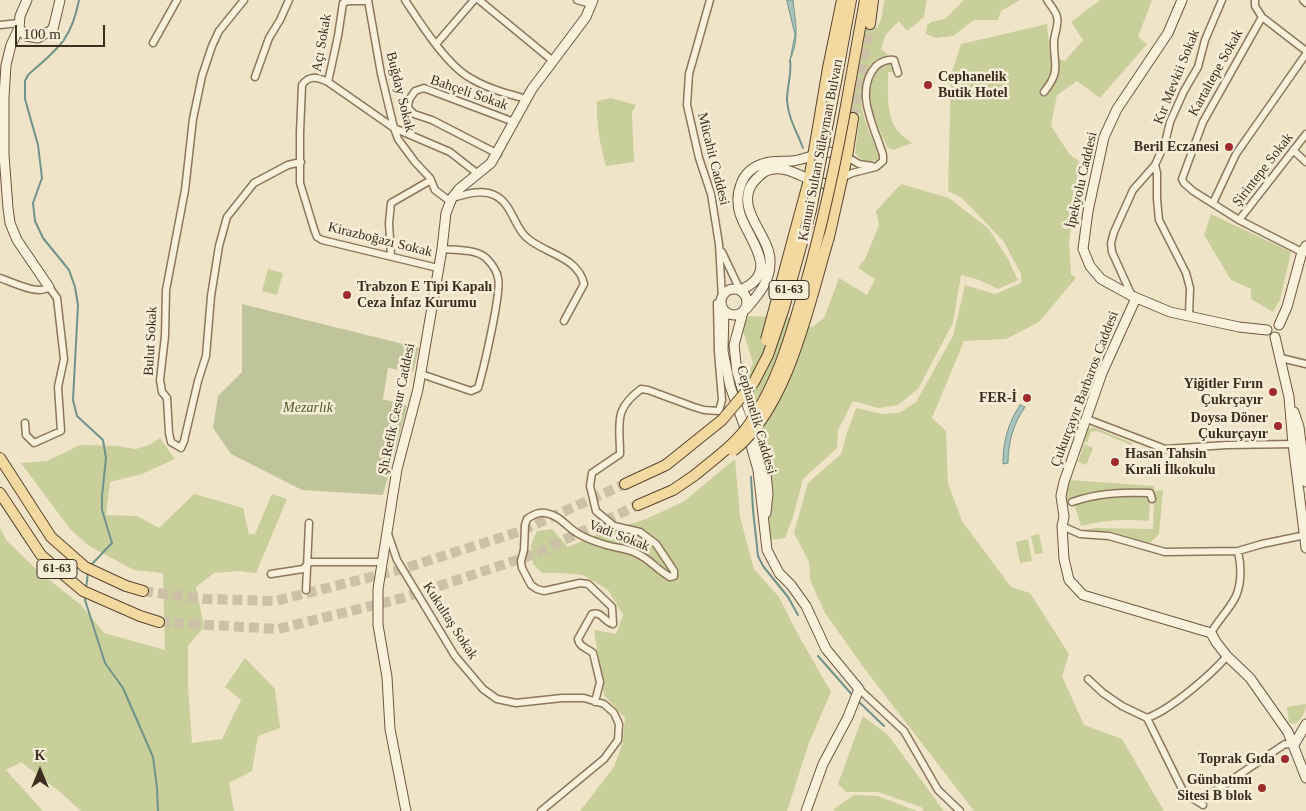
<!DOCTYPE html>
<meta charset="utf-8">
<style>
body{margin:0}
#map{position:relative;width:1306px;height:811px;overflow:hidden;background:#f0e4c8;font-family:Georgia,serif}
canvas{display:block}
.north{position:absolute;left:15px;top:746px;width:50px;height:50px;-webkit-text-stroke:4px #f7eed8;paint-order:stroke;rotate:0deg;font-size:14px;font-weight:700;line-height:20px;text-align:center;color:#3d2e20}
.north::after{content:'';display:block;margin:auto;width:18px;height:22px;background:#3d2e20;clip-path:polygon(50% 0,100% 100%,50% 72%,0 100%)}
.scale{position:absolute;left:15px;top:25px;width:90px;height:22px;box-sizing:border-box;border:2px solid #3d2e20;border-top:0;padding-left:6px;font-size:15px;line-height:18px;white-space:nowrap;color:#3d2e20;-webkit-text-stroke:4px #f7eed8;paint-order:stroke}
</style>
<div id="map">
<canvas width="1306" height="811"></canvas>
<div class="north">K</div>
<div class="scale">100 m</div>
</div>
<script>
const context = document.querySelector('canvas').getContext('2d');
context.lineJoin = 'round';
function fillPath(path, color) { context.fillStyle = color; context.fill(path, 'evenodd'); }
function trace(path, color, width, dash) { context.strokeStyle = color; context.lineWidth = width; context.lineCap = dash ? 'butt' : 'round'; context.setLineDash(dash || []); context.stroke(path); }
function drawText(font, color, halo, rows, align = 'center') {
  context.font = font + ' Georgia,serif'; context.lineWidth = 5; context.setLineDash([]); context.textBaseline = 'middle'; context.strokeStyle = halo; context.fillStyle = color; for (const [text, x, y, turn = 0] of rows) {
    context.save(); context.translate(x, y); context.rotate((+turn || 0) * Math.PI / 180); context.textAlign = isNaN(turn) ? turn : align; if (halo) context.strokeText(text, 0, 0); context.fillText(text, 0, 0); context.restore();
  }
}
fillPath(new Path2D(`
 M884 0H927L924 17 907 31 899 21 886 34 881 49 888 55C883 56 878 58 874 61 862 73 859 97 863 113 866 128 874 142 879 156L877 160C868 163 861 161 855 153L860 113 851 111 866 25 877 28 882 16Z
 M964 0H1020L1001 11 998 20H974L953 36 936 38 926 34 927 25 931 22 945 19Z
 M1100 0H1152L1138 37 1147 44 1100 98 1077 81 1057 95 1051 126 1070 155 1079 161 1069 241 1071 274 1076 278 1039 322 1006 339 964 341 932 418 946 431 948 483 962 521 1011 587 1030 593 1069 654 1062 676 1084 725 1122 739 1164 811H974L864 668 825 613 810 580 809 562 794 533 808 483 841 454 847 433 856 408 883 414 899 413 916 402 953 336 965 285 995 294 1021 283V274L1004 242 962 198 948 191 951 75 961 44 1047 24 1050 56 1065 61 1083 40 1071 22Z
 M885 64H890L893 72H888C888 90 886 115 897 130 901 135 907 139 912 143L893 150 888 148C877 125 856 83 885 64Z
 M611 98 636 105 632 112 634 162 606 166C600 144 596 124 597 101Z
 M901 184 949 198 988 228 1007 257 1018 280 998 289 979 280 961 275 953 323 918 389 898 405 878 408 853 401 838 430 837 448 803 479 793 517 785 538 770 540 759 428 743 401 746 378 753 363 742 328 743 316 787 317 812 327 824 318 839 278 867 295 875 279 858 268 865 259 879 225 876 211Z
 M1211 214 1291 252 1280 300 1273 312 1251 299V289L1231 280 1204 235Z
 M268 269 283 273 277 295 262 291Z
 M1093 427 1132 443 1131 445 1097 431 1091 432 1087 443 1084 441 1088 429Z
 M160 438 175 459 142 474 110 482 106 515 137 516 159 528 194 494 243 508 249 534H255L272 494 287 499 256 573 237 571 214 573 196 587 204 627 188 646V687L192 743 222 739 241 700 225 687 245 658 275 689 280 728 258 736 252 771 229 783 234 811H81L59 791 21 762 6 770 43 811H0V528L7 541 37 570 81 605 104 633 165 650 163 573 134 570 89 546 70 529 21 463 47 461 80 445 116 446 136 449 151 444Z
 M1084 444 1093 448 1086 465 1078 462Z
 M735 459 740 517 754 569 779 597 796 631 831 692 809 743 787 811H580L614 767 622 745 625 718 604 695 594 630 616 634 623 615 608 590 583 575 562 573H542L533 564 531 545 537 531 552 529 568 547 599 534 646 519 683 502Z
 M1070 480 1154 486V491L1163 490 1159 534 1150 543 1111 532 1083 530 1095 528 1153 529 1154 496H1150L1149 521C1125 519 1104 520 1081 526L1073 500 1067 502V493Z
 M1039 534 1043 553 1035 554 1031 536Z
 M1028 539 1032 561 1020 563 1016 542Z
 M1306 704C1306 712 1301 720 1295 724L1289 723 1287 707Z
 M863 716 888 735 944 811H924L921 807 878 792H846L838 784Z
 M854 795 878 796 917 811H833L835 808Z`), '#c9cf9b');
fillPath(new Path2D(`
 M242 304 419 348 413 372 388 368 383 399 407 406 383 495 302 490 231 454 213 428 218 396 242 372Z`), '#bfc49a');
const water = new Path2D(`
 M787 0H793C795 24 800 37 790 60L795 35Z
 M1020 405 1025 407C1013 424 1008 443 1008 463L1003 464C1003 442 1008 423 1020 405Z`);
fillPath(water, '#a9c4bc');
trace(water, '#6f938a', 1);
trace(new Path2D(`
 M79 0C71 41 57 49 28 75L25 81V99L38 145 42 178 33 203 35 221 43 238 69 270 75 287 78 305 73 400 77 416 103 440 106 458 102 496V510L112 543 91 565
 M790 60C792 74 787 86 787 100 788 118 797 132 803 148
 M751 477 753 510 758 556 763 566 788 597 798 615
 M86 589 88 572
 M86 596 85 600 105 663 123 688 153 757 157 788 158 811
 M818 656 854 697
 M857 700 884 726`), '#6f938a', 2);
trace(new Path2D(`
 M853 118 870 24
 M143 591 205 599 275 601 399 570 518 532 625 484
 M159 622 278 629 403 598 532 555 638 505`), '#ccc0a6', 10, [10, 5]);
const street = new Path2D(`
 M244 0 219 31 212 46 202 76 193 119 185 190 166 290 165 336 160 380 162 392 167 398 169 433 171 442 181 448 184 441 198 381 206 356 211 296 219 246 227 217 254 183 288 165 301 162
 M368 0 381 74 394 128 398 139 415 162 430 178 435 190 451 202
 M405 0C421 24 447 66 472 79 489 89 508 94 527 99
 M479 0 553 61
 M577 0 591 4
 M710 0 689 74 687 105 699 158 711 194 719 244 722 298
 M1255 0V6L1262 17 1306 51
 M1303 0 1306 3
 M1262 17 1203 122 1182 179 1184 183 1193 191 1239 220 1302 252
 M0 25 19 23
 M153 43 177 0
 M437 43 474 0
 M255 77 269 38 280 20 289 0
 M328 82 338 36 343 3 349 1H367
 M1044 92C1062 70 1053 64 1054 40 1055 33 1059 23 1057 17 1056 11 1050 5 1047 0
 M1293 150 1306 162
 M498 154 432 120 414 114 408 108 409 100 415 91 424 88 514 122
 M847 157 859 164 872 166
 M1155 165 1157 173V199L1159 220 1186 273 1190 288 1189 316
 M842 178 852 173 876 167 883 161V155C875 128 853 91 876 66 882 61 887 59 894 60L898 73
 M453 198C465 194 482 189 494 195 511 202 514 226 526 237 544 254 578 256 584 284L564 321
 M1213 203 1236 154 1306 54
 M1239 220 1306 134
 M722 252 740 290
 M391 256 389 223 391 203 431 180
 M438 268 322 240 317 237 314 229 300 183V133L302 85C309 75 317 77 328 82L394 128 450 152 478 174
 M0 278C12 282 39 296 49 287L57 298 64 359 58 387 61 431 34 443 26 435 25 423
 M1132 296 1112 252 1111 243 1114 232 1133 190 1155 165 1165 143 1170 122 1184 91 1198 67 1205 40 1222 0
 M1281 358 1306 364
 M421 374 471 391 478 388C483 371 502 291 498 278 497 271 491 263 486 258 476 249 455 250 442 249
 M1087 419 1165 449 1227 445 1295 444
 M1072 502C1098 493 1122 492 1150 493L1152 499
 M1062 526 1080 534 1109 536 1165 552 1238 551 1262 544 1306 535
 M388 534 397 560 455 656 483 689 497 699 516 703 562 698H584L604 704 614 713 619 724 618 740 604 759 541 811
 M271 574 303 569 310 562H383
 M306 590 309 523
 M1211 633C1218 620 1230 609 1236 596 1242 582 1241 565 1238 551
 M1088 679 1103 693 1122 706 1147 718 1184 793 1203 805
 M859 689 904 731 938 790 960 811
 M595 702 600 682 593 653C587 648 579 647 578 639L592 614C602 611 604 622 613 624L612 607 588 584 580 583 544 591 537 589 531 585 522 568 521 561 524 550 525 525 527 519C534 514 540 511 549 514 560 516 567 527 577 533 585 538 596 542 606 545 616 548 626 548 636 553 650 559 657 570 670 577L674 576V571L656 544 640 532 614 526 596 511 590 486 592 473 620 454C620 423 613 410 641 389L648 390 694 407 704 410 719 411 722 400 718 351 717 303 721 302
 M1147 718C1170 710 1211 675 1227 656
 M1203 799 1285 744 1294 745`);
const secondary = new Path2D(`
 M27 0 20 16 19 28 11 45 6 65 4 97V155L8 208 10 223 17 240 49 287
 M1182 0 1168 33 1117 109 1104 137 1088 211 1083 249 1090 266 1101 279 1132 296 1170 312 1239 327 1267 330
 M19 28 26 36 38 38 53 29 60 0
 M721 302a13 13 0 1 1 26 0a13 13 0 1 1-26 0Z
 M740 290C782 273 749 241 740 214 737 204 737 194 741 184 744 175 752 167 762 164 772 160 782 162 792 161 813 159 825 145 847 157
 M1136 298 1102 373 1064 482 1061 496 1064 517 1062 526 1064 559 1069 580 1083 595 1211 633 1216 642 1227 656 1250 678 1288 732 1306 778
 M746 309C758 295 770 282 770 263 772 237 735 211 752 184 756 179 760 174 766 171 791 161 811 189 836 183
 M724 310 723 351 730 386 750 442 758 470 767 550 779 573 791 585 806 606 826 649 859 689 848 717 823 764 806 811
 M743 312 734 345 737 372 765 462 768 494 766 513
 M1279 325 1287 307 1302 252 1306 246
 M1275 337 1289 397 1293 444 1306 548
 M1294 412 1299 427 1306 482
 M1294 745 1306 724
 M406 811 390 729 387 677 378 625V589L397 469 418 389 442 249 446 213 452 198 459 189 491 163 532 89 586 17 593 0`);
const primary = new Path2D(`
 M870 24 873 0
 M837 76 851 0
 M849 89 865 0
 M794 235 809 180 828 68 842 0
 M829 237 847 157 853 118
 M0 458 51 537 85 567 126 586 143 591
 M625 484 666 465
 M0 493 41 555 70 580 83 591 140 616 159 622
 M638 505 673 490 695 475`);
trace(street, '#8d765c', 9);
trace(secondary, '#6f573f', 11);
trace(primary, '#5b4430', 12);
trace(street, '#faf1dc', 6);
trace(secondary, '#faf1dc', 9);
trace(primary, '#f3d9a0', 10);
const primaryBridge = new Path2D(`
 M766 340 794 235
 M733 451C789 407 809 303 829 237
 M666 465 722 420 754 382 768 355 784 308 811 210 837 76
 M695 475C714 459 736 444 750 423 778 382 790 337 804 290 823 223 837 158 849 89`);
trace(primaryBridge, '#5b4430', 12, []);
trace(primaryBridge, '#f3d9a0', 10);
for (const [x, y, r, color] of [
 [928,85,5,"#9e2a2b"],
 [1229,147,5,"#9e2a2b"],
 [347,295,5,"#9e2a2b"],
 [1273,392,5,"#9e2a2b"],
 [1027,398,5,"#9e2a2b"],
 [1278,426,5,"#9e2a2b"],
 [1115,462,5,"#9e2a2b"],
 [1285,759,5,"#9e2a2b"],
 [1262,788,5,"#9e2a2b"]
]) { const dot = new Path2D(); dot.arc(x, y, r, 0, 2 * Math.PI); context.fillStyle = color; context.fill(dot); trace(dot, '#f7eed8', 2); }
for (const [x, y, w] of [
 [789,290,40],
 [57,569,40]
]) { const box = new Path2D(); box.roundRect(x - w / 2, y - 9.5, w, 19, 4); context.fillStyle = '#f7eed8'; context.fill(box); trace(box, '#3d2e20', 1); }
drawText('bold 12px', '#3d2e20', null, [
 ["61-63",789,290],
 ["61-63",57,569]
]);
drawText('14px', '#3d2e20', '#f7eed8', [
 ["Açı Sokak",322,43,-80],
 ["Kartaltepe Sokak",1216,73,-61],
 ["Kır Mevkii Sokak",1177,77,-68],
 ["Buğday Sokak",400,92,76],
 ["Bahçeli Sokak",469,93,19],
 ["Kanuni Sultan Süleyman Bulvarı",821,150,-79],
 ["Mücahit Caddesi",713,159,76],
 ["Şirintepe Sokak",1263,170,-52],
 ["İpekyolu Caddesi",1082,180,-77],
 ["Kirazboğazı Sokak",380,240,14],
 ["Bulut Sokak",151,341,-87],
 ["Çukurçayır Barbaros Caddesi",1085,389,-69],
 ["Şh.Refik Cesur Caddesi",397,409,-78],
 ["Cephanelik Caddesi",756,420,74],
 ["Vadi Sokak",619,536,21],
 ["Kukultaş Sokak",450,621,57]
]);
drawText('bold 14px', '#3d2e20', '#f7eed8', [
 ["Cephanelik",938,77,"left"],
 ["Butik Hotel",938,93,"left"],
 ["Beril Eczanesi",1219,147],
 ["Trabzon E Tipi Kapalı",357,287,"left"],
 ["Ceza İnfaz Kurumu",357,303,"left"],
 ["Yiğitler Fırın",1263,384],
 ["Çukrçayır",1263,400],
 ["FER-İ",1017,398],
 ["Doysa Döner",1268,418],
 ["Çukurçayır",1268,434],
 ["Hasan Tahsin",1125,454,"left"],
 ["Kırali İlkokulu",1125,470,"left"],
 ["Toprak Gıda",1275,759],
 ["Günbatımı",1252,780],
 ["Sitesi B blok",1252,796]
], 'right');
drawText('italic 14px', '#4d5a26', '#f7eed8', [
 ["Mezarlık",308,408]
]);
</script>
